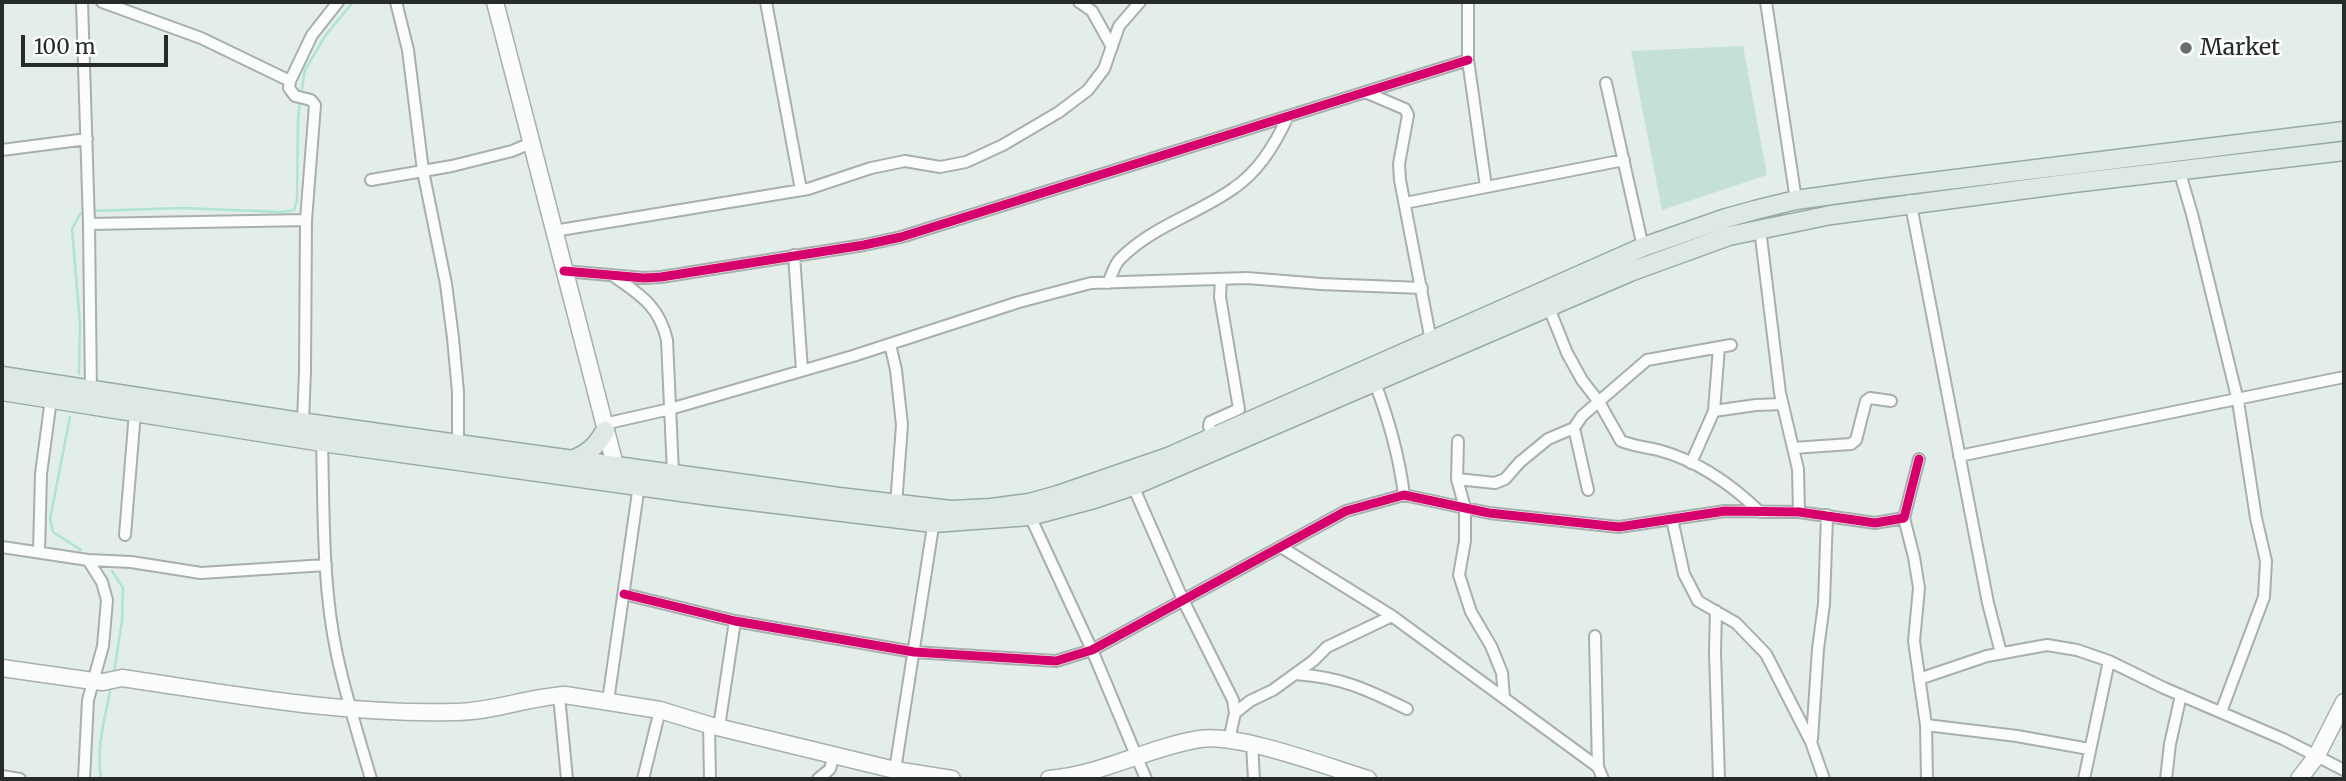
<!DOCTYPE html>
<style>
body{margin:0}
#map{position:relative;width:2346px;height:781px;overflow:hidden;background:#e3ede9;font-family:Merriweather,serif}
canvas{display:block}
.frame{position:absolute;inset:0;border:4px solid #252c29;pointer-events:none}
.scale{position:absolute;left:21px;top:35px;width:147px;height:32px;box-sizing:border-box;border:4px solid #252c29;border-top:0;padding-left:9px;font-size:21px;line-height:24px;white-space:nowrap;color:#252c29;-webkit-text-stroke:5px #fff;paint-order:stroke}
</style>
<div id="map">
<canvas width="2346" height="781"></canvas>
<div class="frame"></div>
<div class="scale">100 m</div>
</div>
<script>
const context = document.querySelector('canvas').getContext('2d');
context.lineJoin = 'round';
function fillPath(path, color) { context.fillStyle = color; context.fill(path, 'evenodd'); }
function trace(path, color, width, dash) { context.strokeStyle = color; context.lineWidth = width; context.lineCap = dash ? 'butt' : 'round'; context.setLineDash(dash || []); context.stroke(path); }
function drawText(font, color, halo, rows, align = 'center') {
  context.font = font + ' Merriweather,serif'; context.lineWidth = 5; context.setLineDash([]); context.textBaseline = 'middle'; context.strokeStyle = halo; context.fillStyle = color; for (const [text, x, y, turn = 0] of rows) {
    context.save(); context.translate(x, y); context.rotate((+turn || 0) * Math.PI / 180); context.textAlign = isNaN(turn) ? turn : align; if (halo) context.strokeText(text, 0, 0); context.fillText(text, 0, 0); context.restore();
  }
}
fillPath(new Path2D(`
 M1743 46 1767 175 1662 210 1631 51Z`), '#c5e1d7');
trace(new Path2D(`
 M301 95 305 70 325 36 353 2
 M91 211 182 208 281 212 294 210 297 200 298 120 300 101
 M79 374 80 324 72 229 80 214 85 213
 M70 417 50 519 53 532 81 550
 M112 571 123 588 122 621 114 672
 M101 779C96 744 105 720 111 686`), '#aee5d2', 2.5);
const street = new Path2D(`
 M82 2 89 224 91 394
 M102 2 201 38 290 81 312 35 338 2
 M396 2 408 50 423 171 446 284 453 338 458 392V444
 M766 2 801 190
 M1079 2 1092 11 1112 47
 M1468 2V60L1486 187
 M1766 2 1796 200
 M290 81 289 88 295 96 311 100 315 105 306 220 305 371 303 422
 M1606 83 1643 247
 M1365 92 1405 109 1408 115 1399 164 1400 180 1431 341
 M2 150 87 139
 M2179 170 2192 214 2238 401 2256 518 2266 561 2264 597 2221 712
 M371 180 452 166 512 151 531 143
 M1910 200 1988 603 2001 653
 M1405 203 1624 160
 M89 224 306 220
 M1760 229 1780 393 1798 469 1799 512
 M554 231 808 189 871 168 905 161 940 167 966 162 1003 145 1059 112 1088 90 1104 69 1119 26 1140 2
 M794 255 802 370
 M564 271 644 278 661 277 864 245 901 237 1468 60
 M612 275C639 294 659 305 667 340L673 473
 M1108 283C1112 275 1114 265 1120 259 1152 226 1198 214 1234 188 1259 171 1276 143 1288 116
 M1549 308 1567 353 1582 380 1599 402 1621 441C1633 446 1645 447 1658 450 1696 460 1732 485 1760 512
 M890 344 896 370 902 425 896 505
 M1375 383C1389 420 1399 455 1404 495
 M1714 411 1756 405 1782 404
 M604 424 670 409 853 356 1019 302 1091 283 1247 278 1321 284 1422 288
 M1212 436 1209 426 1210 422 1239 409 1220 297 1221 279
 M1458 441 1457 479 1465 508V541L1459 575 1471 612 1491 646 1502 673 1504 698
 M322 442C324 513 322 585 337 655 346 697 359 738 371 779
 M1793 448 1851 444 1856 440 1866 401 1870 398 1891 401
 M1959 456 2344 377
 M1691 463 1714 411 1719 347
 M1457 479 1495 483 1505 479 1520 462 1548 439 1574 428
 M1133 486 1183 600 1233 700 1235 713 1229 740
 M1588 490 1574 428 1582 416 1647 360 1731 345
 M1030 516 1092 650 1146 779
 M1904 518 1914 557 1919 588 1914 641 1926 725 1927 779
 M1672 519 1684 574 1698 601 1736 623 1766 654 1811 742 1824 779
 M125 535 135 412
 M2 547 88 560 131 562 201 573 326 565
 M1281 547 1392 616 1598 767 1603 779
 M39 552 41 474 51 399
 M624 594 735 621 914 652 1056 661 1092 650 1346 511 1404 495 1489 513 1619 527 1725 511 1799 512 1875 523 1904 518 1919 459
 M1716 611 1715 652 1719 779
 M1595 636 1598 767
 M1295 674C1341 677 1366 689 1407 709
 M1919 679 1987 656 2047 645 2077 650 2109 661 2164 688 2283 739 2344 770
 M559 696 567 779
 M608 701 639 485
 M1235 713 1250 701 1273 690 1313 661 1327 647 1392 616
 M709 725 710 779
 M1926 725 2017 736 2089 749
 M719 727 735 621
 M1812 739 1818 649 1824 604 1827 515
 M1252 744 1254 779
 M895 770 934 520
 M2 776 20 779
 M84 779 88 700 103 646 107 600 102 582 88 560
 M643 779 660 710
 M818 779 830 769 834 754
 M2084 779 2109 661
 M2166 779 2170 744 2181 695`);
const secondary = new Path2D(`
 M495 2 615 465 614 477
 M2 668 93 681 103 682 122 678C232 694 343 715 455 712 492 712 528 697 565 695L660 710 709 725 895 770 952 779
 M1049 779C1101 775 1149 747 1200 739 1238 733 1328 767 1368 779
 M2299 779 2316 757 2344 702`);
const primary = new Path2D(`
 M2 376 307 423 839 497 951 510 991 508 1029 503 1058 495 1168 457 1643 247 1726 218 1755 210 1796 200 1874 189 2344 131
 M2 391 322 442 710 496 933 523 1030 516 1094 499 1133 486 1630 272 1729 236 1831 215 2073 183 2344 151
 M574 459C589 453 597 445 605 431`);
trace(street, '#a8afac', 14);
trace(secondary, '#a8afac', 19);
trace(primary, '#97aaa4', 21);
trace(street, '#fbfcfc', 10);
trace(secondary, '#fbfcfc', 16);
trace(primary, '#dee9e5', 18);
trace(new Path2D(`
 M564 271 644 278 661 277 864 245 901 237 1468 60
 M624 594 735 621 914 652 1056 661 1092 650 1346 511 1404 495 1489 513 1619 527 1725 511 1799 512 1875 523 1904 518 1919 459`), '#d6006c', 9);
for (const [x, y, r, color] of [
 [2186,48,7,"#68706c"]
]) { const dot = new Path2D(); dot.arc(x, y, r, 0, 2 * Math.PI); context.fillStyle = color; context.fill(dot); trace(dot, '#fff', 2.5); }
drawText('23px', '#252c29', '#fff', [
 ["Market",2200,48]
], 'left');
</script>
